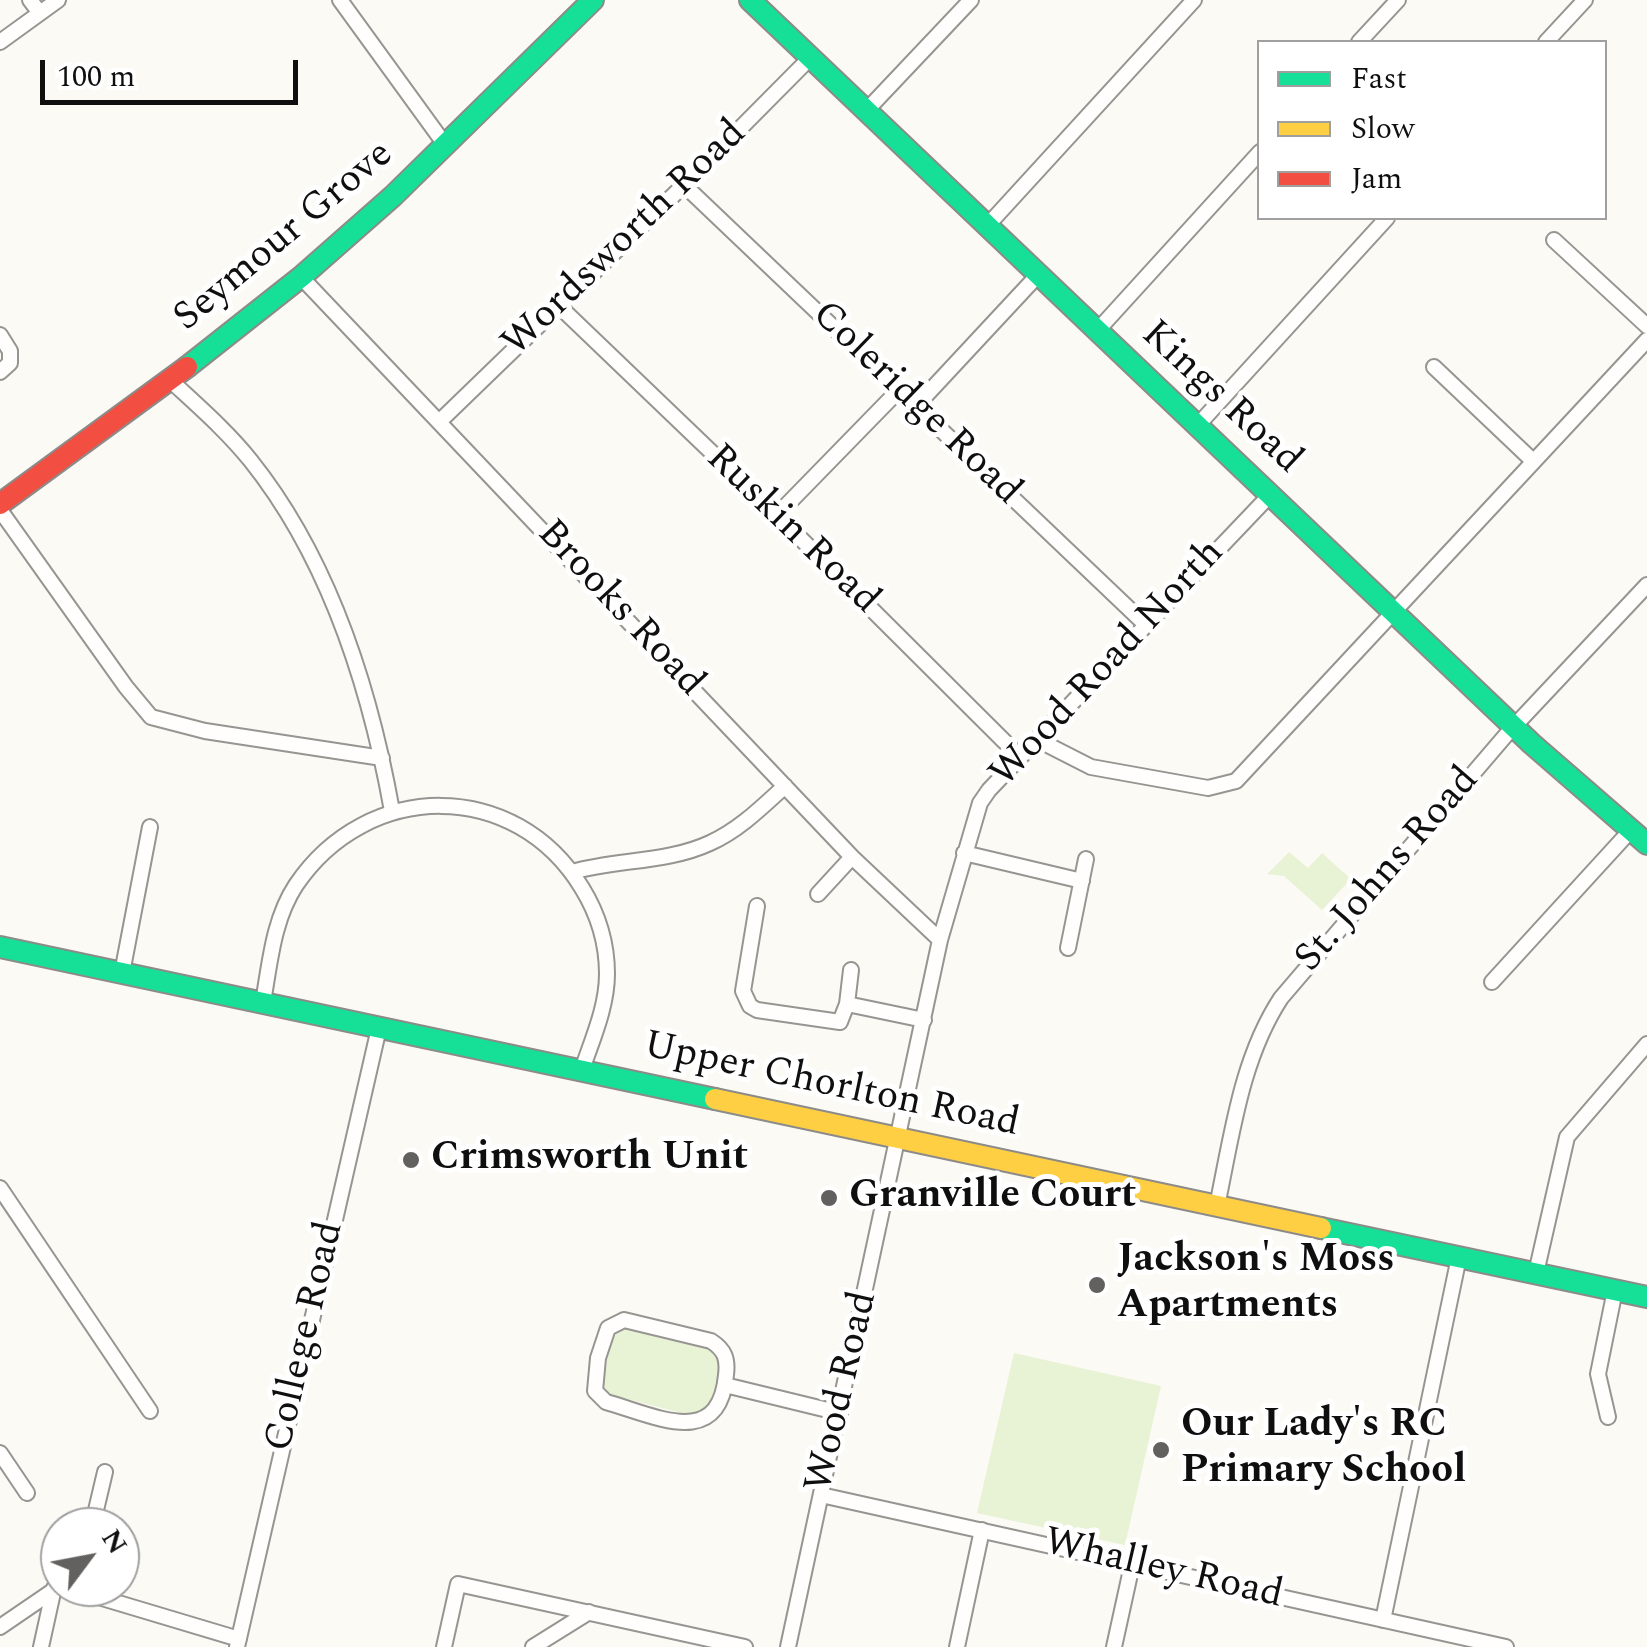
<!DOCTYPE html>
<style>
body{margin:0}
#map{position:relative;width:1647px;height:1647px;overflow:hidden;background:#fcfaf4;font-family:Spectral,serif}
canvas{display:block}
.legend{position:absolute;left:1257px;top:40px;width:350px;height:180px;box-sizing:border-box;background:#fff;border:2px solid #9f9f9f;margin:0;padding:12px 18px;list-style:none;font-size:30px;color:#0f0f0f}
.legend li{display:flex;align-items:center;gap:20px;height:50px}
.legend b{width:50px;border:2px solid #9f9f9f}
.north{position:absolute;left:40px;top:1507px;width:100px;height:100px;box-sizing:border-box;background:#fff;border:2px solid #9f9f9f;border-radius:50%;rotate:58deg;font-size:28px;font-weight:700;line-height:40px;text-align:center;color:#0f0f0f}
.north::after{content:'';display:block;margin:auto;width:35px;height:45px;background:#62615f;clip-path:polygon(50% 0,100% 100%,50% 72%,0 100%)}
.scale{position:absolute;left:40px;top:60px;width:258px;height:45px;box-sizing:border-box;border:5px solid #0f0f0f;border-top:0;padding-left:12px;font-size:30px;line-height:35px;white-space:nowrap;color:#0f0f0f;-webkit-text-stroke:8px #fff;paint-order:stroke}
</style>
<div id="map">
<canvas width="1647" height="1647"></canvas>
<ul class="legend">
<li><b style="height:12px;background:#16e098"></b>Fast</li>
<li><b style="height:12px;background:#ffcf43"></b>Slow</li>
<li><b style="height:12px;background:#f24e42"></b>Jam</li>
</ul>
<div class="north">N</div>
<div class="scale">100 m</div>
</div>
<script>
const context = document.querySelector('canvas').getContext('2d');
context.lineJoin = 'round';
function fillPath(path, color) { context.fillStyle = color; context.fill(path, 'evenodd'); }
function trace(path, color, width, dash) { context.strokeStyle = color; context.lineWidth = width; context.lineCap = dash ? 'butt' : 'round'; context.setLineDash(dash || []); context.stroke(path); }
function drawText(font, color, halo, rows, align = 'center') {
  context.font = font + ' Spectral,serif'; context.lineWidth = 10; context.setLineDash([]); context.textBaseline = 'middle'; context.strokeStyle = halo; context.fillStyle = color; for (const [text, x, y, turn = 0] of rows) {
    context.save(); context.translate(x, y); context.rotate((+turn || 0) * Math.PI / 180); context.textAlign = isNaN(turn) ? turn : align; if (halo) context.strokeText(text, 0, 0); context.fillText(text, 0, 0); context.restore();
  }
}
fillPath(new Path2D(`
 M1289 852 1308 868 1322 853 1351 879 1322 910 1284 876 1267 874Z
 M624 1329 712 1348 721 1361 713 1402 705 1412 689 1415 608 1394C596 1376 603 1338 624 1329Z
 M1014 1353 1161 1386 1125 1545 977 1513Z`), '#e8f2d4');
const street = new Path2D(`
 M30 0 40 13
 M340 0 446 146
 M0 42 58 0
 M1359 42 1398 0
 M1546 42 1585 0
 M866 111 971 0
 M684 185 1146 625
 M987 226 1194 0
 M1554 240 1647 326
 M301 277 852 857 940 940
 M560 307 777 515 1020 757
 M1097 331 1260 152
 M0 335 10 351V363L0 372
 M1434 367 1533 461
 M170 380C198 406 227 431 251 461 330 560 370 688 392 811
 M916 406 1038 275
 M440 421 684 185 810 58
 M1198 425 1387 218
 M0 510 126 687 151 717 205 731 382 758
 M777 515 899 390
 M1038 740 1091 767 1208 788 1236 781 1647 340
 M964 853 1082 881
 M572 872C617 859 667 863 710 843 739 830 762 807 785 786
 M818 894 852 857
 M757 906 743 991 750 1006 757 1010 840 1022 847 1004 851 970
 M1068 948 1086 859
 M122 973 150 827
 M1492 982 1631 830
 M263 1002C270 963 273 920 296 885 367 780 515 778 582 888 598 914 607 943 607 974 607 1007 592 1040 582 1070
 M847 1004 924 1020
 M0 1188 150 1411
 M1217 1206C1232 1135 1241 1059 1281 998L1506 735 1647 585
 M1536 1273 1567 1137 1647 1044
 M624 1320 711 1341C725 1350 728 1359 726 1375 719 1450 656 1416 606 1402L595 1391 598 1358 608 1328Z
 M725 1385 840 1413
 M1608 1417 1598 1374 1615 1290
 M0 1453 27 1493
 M821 1495 1506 1647
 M92 1527 105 1472
 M65 1587 239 1639
 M1383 1620 1459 1257
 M0 1627 60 1586
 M41 1647 54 1588
 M237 1647 379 1028
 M444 1647 458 1584 745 1647
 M533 1647 589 1612
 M788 1647 940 940 980 803 989 790 1270 495
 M957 1647 982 1530
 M1114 1647 1132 1565`);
const fast = new Path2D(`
 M750 0 1532 744 1647 844
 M187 367 301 277 393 196 593 0
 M0 947 715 1099
 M1321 1228 1647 1297`);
const slow = new Path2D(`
 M715 1099 1321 1228`);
const jam = new Path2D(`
 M0 504 187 367`);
trace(street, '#969592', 18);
trace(fast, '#8c8b89', 24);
trace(slow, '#8c8b89', 24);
trace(jam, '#8c8b89', 24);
trace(street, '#fffefd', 14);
trace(fast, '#16e098', 20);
trace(slow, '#ffcf43', 20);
trace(jam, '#f24e42', 20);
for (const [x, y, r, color] of [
 [411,1160,10,"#62615f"],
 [829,1198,10,"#62615f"],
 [1097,1285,10,"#62615f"],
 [1161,1450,10,"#62615f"]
]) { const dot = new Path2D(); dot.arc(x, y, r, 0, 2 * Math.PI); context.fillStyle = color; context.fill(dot); trace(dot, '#fff', 4); }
drawText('40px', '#0f0f0f', '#fff', [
 ["Seymour Grove",285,238,-40],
 ["Wordsworth Road",626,240,-44],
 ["Kings Road",1220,399,43],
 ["Coleridge Road",915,405,44],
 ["Ruskin Road",791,531,44],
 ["Brooks Road",619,610,47],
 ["Wood Road North",1109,665,-47],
 ["St. Johns Road",1389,871,-49],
 ["Upper Chorlton Road",831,1087,12],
 ["College Road",307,1337,-77],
 ["Wood Road",844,1392,-77],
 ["Whalley Road",1163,1571,13]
]);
drawText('bold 40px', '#0f0f0f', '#fff', [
 ["Crimsworth Unit",431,1160],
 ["Granville Court",849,1198],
 ["Jackson's Moss",1117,1262],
 ["Apartments",1117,1308],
 ["Our Lady's RC",1181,1427],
 ["Primary School",1181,1473]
], 'left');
</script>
